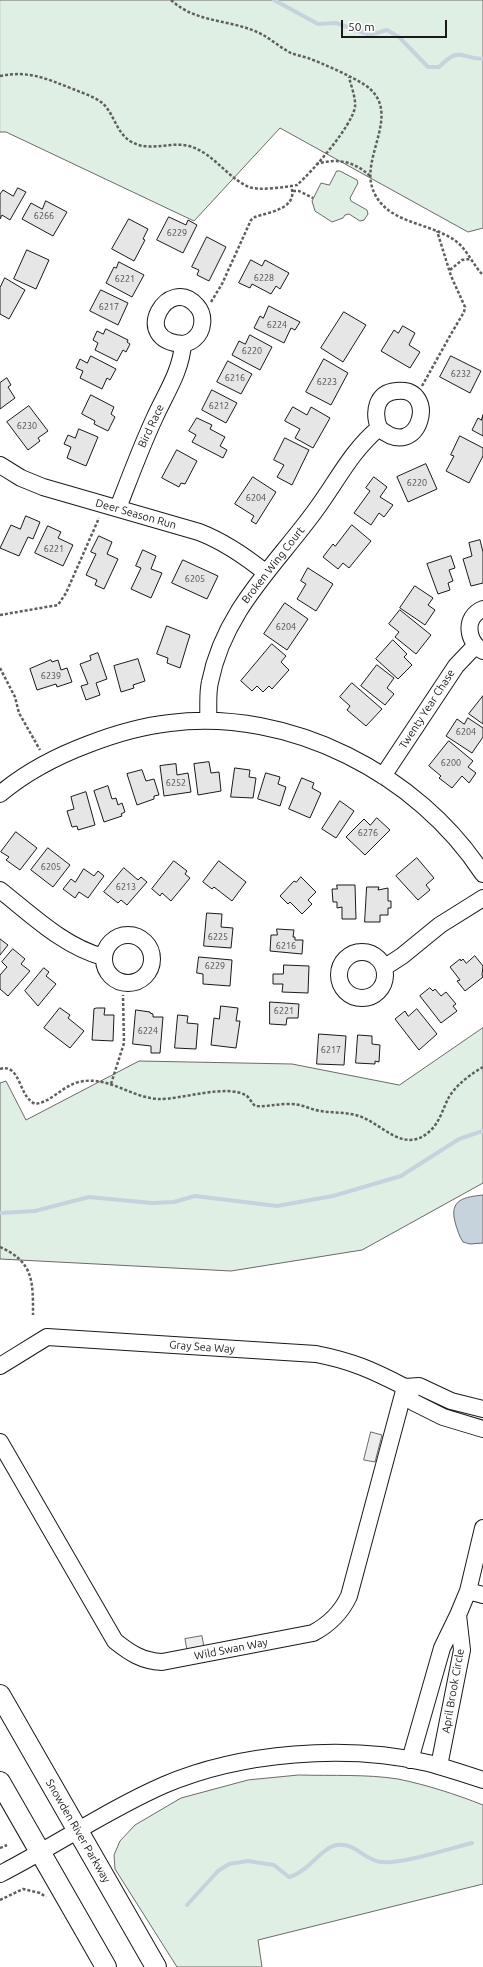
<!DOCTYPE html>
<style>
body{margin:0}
#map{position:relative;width:483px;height:1967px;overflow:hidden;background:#fff;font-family:Ubuntu,sans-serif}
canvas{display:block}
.scale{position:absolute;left:341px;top:20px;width:106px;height:18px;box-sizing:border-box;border:2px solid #1a1a1a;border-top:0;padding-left:5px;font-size:12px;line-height:14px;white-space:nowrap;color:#1a1a1a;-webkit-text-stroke:3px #fff;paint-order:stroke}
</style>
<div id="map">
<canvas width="483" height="1967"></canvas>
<div class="scale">50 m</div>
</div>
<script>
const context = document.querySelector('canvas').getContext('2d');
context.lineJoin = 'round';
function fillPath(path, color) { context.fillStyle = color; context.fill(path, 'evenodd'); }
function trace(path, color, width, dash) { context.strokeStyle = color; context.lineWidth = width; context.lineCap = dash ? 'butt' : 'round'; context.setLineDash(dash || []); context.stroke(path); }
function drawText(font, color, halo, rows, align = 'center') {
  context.font = font + ' Ubuntu,sans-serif'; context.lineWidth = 3; context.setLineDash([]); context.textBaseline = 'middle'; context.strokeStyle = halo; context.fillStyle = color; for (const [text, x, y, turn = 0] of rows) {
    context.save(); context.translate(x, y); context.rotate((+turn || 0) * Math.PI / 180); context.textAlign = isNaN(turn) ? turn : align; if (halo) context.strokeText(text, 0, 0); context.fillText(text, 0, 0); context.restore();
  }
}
const green = new Path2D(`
 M0 0H483V228L468 232 280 128 194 221 6 132H0Z
 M337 171H340L357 180 358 183 350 198 351 201 367 210 368 214 364 220 360 221 349 214 345 215 343 218 332 222 315 211 312 201 321 183 329 185Z
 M483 1028V1183L362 1250 231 1271 0 1259V1083L6 1081 26 1120 139 1061 292 1064 399 1085Z
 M299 1775C332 1776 366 1774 398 1779 427 1785 455 1794 483 1805V1884L258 1940 262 1967H177L115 1869 114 1855 120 1841 135 1825 181 1798 248 1780Z`);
fillPath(green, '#e0efe3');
trace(green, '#6a6a6a', 1);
const parking = new Path2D(`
 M371 1432 382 1435 375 1462 364 1460Z
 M202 1636 204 1647 187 1650 185 1639Z`);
fillPath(parking, '#ededed');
trace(parking, '#6a6a6a', 1);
const water = new Path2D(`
 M483 1195V1243L470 1244 463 1242C459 1236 457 1229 455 1222 449 1199 465 1197 483 1195Z`);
fillPath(water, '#c6d2dc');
trace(water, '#6a6a6a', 1);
trace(new Path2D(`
 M274 0 318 24 336 23 370 35 387 30 399 37 428 67H439C460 46 459 58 483 59
 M0 1213 35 1211 89 1197 152 1203 174 1202 195 1196 277 1206 333 1196 401 1176 459 1139 483 1131
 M187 1905 218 1871 229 1864 248 1861 274 1865 289 1877C307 1873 322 1847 337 1845 357 1843 362 1859 381 1862 400 1865 451 1848 472 1843`), '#c6d2dc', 4);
const building = new Path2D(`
 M18 188 26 192 10 220 2 215 0 219V194L3 190 13 196Z
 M46 201 67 212 53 236 22 219 31 203 42 209Z
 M169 217 186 225 188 220 197 225 183 253 157 240Z
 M129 219 148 229 143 239 145 240 134 261 112 249Z
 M207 237 226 247 209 281 197 275 199 270 192 267Z
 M27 250 49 260 36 289 14 279Z
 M251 260 262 266 265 260 289 273 280 289 276 286 271 294 252 284 250 288 239 283Z
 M119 262 144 275 132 297 106 283 114 267 116 268Z
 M5 278 25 290 9 319 0 314V288Z
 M101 290 128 303 118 325 90 311Z
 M269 306 300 322 295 330 291 328 284 343 254 328 260 316 263 318Z
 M344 312 366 325 343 362 321 348Z
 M403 326 415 333 409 345 420 352 410 368 381 351 394 330 398 333Z
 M106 329 128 340 127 342 130 344 126 352 123 350 117 361 95 350 98 343 93 340 97 331 103 334Z
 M250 335 272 347 260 370 232 355 239 341 245 344Z
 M91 356 116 369 110 380 107 378 102 389 80 378 83 371 76 368 80 359 87 363Z
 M451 356 481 371 470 393 440 377Z
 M324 359 348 373 331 405 306 392Z
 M228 361 252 374 241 394 217 382Z
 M7 378 11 385 8 387 15 398 0 409V383Z
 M212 390 237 403 226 423 202 410Z
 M91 395 114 407 111 414 115 417 108 431 94 424 95 421 82 414Z
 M29 406 48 431 38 438 40 441 28 450 7 422Z
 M293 407 307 415 311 407 330 418 313 448 295 438 300 429 285 421Z
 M483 415V436L472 430 478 418 481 420Z
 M197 418 212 425 210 429 225 437 220 446 227 450 223 458 192 442 196 435 189 431Z
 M79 429 98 437 86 466 67 458 71 447 64 444 68 435 75 438Z
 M460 436 483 448V456L469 483 446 471 454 456 451 455Z
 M285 438 309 450 292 485 277 477 284 465 274 460Z
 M177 450 197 461 185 484 181 483 179 487 162 478Z
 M426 464 437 489 408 502 397 477Z
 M253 477 276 492 256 524 251 521 254 516 235 504Z
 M374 477 387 487 380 497 393 505 384 517 379 513 371 525 354 513 370 491 366 488Z
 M26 516 40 522 33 539 28 537 19 556 0 548 11 525 20 529Z
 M352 525 371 541 349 568 343 563 338 569 323 557 333 544 335 546Z
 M48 526 61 532 58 538 73 545 63 566 35 553Z
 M99 536 112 542 107 554 118 559 104 589 95 585 97 580 86 575 96 554 91 552Z
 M480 540 483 552V583L471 586 463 559 472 556 469 543Z
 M143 550 156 556 151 569 162 573 151 598 131 589 141 568 136 566Z
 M451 556 455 568 449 570 453 581 448 583 450 590 438 594 427 564Z
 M183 560 218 576 207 599 172 583Z
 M308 568 333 584 316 611 297 599 306 584 301 581Z
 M415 586 433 598 428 605 435 610 425 625 400 608Z
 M285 603 308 619 287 650 264 634Z
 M400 610 431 635 416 654 395 637 399 632 389 624Z
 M167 626 190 635 180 668 167 663 168 658 157 654Z
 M393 640 407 654 404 657 412 665 398 679 376 659Z
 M272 644 286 656 281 662 289 670 272 689 269 686 263 692 257 686 252 691 241 681Z
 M98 653 107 679 96 683 100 695 86 700 81 686 88 684 80 664 91 660 90 656Z
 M138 659 145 681 133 685 134 688 121 692 114 666Z
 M51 660 52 662 58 660 61 670 67 668 72 682 57 687 56 684 37 690 30 669Z
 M377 665 394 678 387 688 394 694 385 705 361 686Z
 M352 683 382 709 366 726 347 710 350 706 340 697Z
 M483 696V724L469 714Z
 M468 718 483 728V737L472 753 446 736 457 719 464 724Z
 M449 741 473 761 468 767 476 773 469 783 462 776 452 788 439 778 441 776 429 766Z
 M209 762 211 773 219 772 221 791 198 795 194 764Z
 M176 764 177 775 188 773 191 792 164 796 160 766Z
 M235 768 250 770 249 777 256 778 253 798 231 797Z
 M142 770 146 781 154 779 159 795 154 796V799L137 805 127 774Z
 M266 773 280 777 278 784 286 787 280 806 258 799Z
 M302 778 314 783 312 788 321 793 310 818 289 809Z
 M108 786 112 799 116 798 118 805 122 803 125 812 121 814 122 816 104 822 94 791Z
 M86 792 95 825 78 830 77 826 72 827 67 811 74 809 71 797Z
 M340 801 354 811 336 838 322 829Z
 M377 818 390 830 365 855 346 837 364 819 370 825Z
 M16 832 37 848 20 870 6 860 9 857 1 852Z
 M48 848 70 865 53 887 31 870Z
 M417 858 434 878 426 885 430 890 418 900 396 876Z
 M174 861 187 871 185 874 190 878 171 901 162 893 160 896 152 889Z
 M219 861 246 882 232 901 214 887 212 889 203 882Z
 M124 868 138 880 141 877 147 882 127 905 121 900 118 903 104 892Z
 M84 869 94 876 98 871 104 876 88 898 79 892 75 898 63 889 71 879 75 882Z
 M301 877 316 892 308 900 312 904 302 914 290 902 288 904 280 896 294 881 296 882Z
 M337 885H355L356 919H342V907L337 908V902H333L332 889H337Z
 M367 887H379L378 890 388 888V901H391V908H388V915H380V922H365Z
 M207 913 222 914 221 927 233 928 231 948 204 946Z
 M277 929 294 930 293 937H295V940H303L302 954 270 951 271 935H277Z
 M0 939 8 945 0 955Z
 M13 949 25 959 21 964 30 971 8 996 0 989V975L7 967 2 962Z
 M475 956 483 966 482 975 483 977 465 991 457 981 460 980 450 967 460 959 461 961 463 959 466 963Z
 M199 957 232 960 230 986 203 984V974L197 973Z
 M284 965 309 966 308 993 282 992 283 984H273V974H283Z
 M44 968 49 972 46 976 56 984 38 1006 25 991Z
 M430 988 433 991 435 989 441 996 446 992 456 1004 453 1006 457 1011 441 1023 420 996Z
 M270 1002 299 1004 298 1018H287L286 1025 270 1024Z
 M221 1006 238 1008 236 1021H240L236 1048 211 1045 214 1018 219 1019Z
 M60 1008 70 1015 68 1018 84 1031 70 1048 44 1028Z
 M97 1008H105L104 1015H114L113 1041 92 1040 94 1009Z
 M417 1009 437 1034 419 1050 395 1019 405 1011 408 1016Z
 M136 1010 150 1012V1013L153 1014V1017H163L160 1053H151V1046L133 1044Z
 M178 1015 188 1016 187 1023 198 1024 196 1049 175 1048Z
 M319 1034 346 1036 344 1065 317 1064Z
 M358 1035 372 1036V1044L380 1045 379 1062 375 1061V1064L356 1063Z`);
fillPath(building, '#e6e6e6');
trace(building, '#1a1a1a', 1);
const minor = new Path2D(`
 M0 465 21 478 43 487 199 532C225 542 245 556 266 573
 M118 508C130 477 141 447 155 417 166 393 181 371 183 344 187 343 192 341 194 339 204 331 205 315 197 306 169 273 128 341 183 344
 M483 609C463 617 467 642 483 651
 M208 721C209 709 207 694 210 682 224 611 274 567 315 511 336 483 351 451 379 428 373 412 376 393 396 391 440 385 420 464 379 428
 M383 776 456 666 475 646
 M0 794C26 772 57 756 89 744 115 734 142 726 170 723 290 708 418 774 483 874
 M0 890C32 915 63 946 103 957
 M104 959a24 24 0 1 1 48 0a24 24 0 1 1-48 0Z
 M339 975a23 23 0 1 1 46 0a23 23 0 1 1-46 0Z
 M385 967 402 956 440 925 483 898
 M0 1366 47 1337 316 1354C352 1361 372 1370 405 1387L349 1596C341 1613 330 1624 313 1633L162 1662C142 1661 130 1653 115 1641L0 1442
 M483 1409 451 1401 419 1386 405 1387 413 1402 443 1417 483 1429
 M468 1591 483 1595
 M458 1615 468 1591 483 1528
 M410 1760 442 1648 458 1615 462 1650 439 1766
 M0 1874C55 1846 107 1810 164 1785 241 1752 347 1744 428 1763 447 1768 465 1774 483 1780`);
const major = new Path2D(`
 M0 1695 156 1967
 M0 1782 106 1967`);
trace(minor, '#1a1a1a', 18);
trace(major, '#1a1a1a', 22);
trace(new Path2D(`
 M171 0C196 23 228 19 257 32 269 37 279 47 291 53 296 55 302 56 308 58 324 64 351 76 365 85 403 111 362 154 372 187 384 225 430 221 457 242 468 251 473 265 483 275
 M0 76C29 70 47 79 73 89 82 93 93 96 101 102 114 112 115 131 130 141 149 153 169 141 189 146 214 153 226 177 249 187 258 191 287 187 297 185 312 172 352 126 355 107 356 98 351 86 349 77
 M316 164C337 158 354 161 370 176
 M293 191H299L313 198
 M450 270 462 260 470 259
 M211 302 222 284 251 220 255 217C269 212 299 209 291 186
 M422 386 451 334 464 312 465 307 451 276 437 231
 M0 615 58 605 66 593 99 518
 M0 668 15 697 19 713 40 750
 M0 1069C15 1064 19 1083 24 1092 27 1098 30 1101 35 1104 52 1102 62 1086 79 1082 108 1075 131 1098 159 1099 180 1100 228 1083 247 1096 250 1099 252 1103 255 1106 267 1107 276 1104 288 1104 300 1103 309 1109 320 1111 333 1113 347 1112 359 1116 383 1124 404 1155 430 1131 440 1122 443 1108 449 1097 457 1084 471 1074 483 1067
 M111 1084 124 1043 123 995
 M0 1247C34 1262 33 1282 33 1315
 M0 1848 7 1845
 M0 1900 23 1889 40 1893 46 1897`), '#5f5f5f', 2.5, [3, 2]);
trace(minor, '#fff', 16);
trace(major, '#fff', 20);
drawText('9px', '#4d4d4d', null, [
 ["6266",44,216],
 ["6229",177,233],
 ["6228",264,278],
 ["6221",125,279],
 ["6217",109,307],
 ["6224",277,325],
 ["6220",252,351],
 ["6232",461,374],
 ["6216",235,378],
 ["6223",327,382],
 ["6212",219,406],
 ["6230",27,426],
 ["6220",417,483],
 ["6204",256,498],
 ["6221",54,549],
 ["6205",195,579],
 ["6204",286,627],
 ["6239",51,676],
 ["6204",466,732],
 ["6200",451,763],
 ["6252",176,783],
 ["6276",368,833],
 ["6205",51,867],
 ["6213",126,887],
 ["6225",218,937],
 ["6216",286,946],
 ["6229",215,966],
 ["6221",284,1011],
 ["6224",148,1031],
 ["6217",331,1050]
]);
drawText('11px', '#1a1a1a', '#fff', [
 ["Bird Race",151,426,-65],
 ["Deer Season Run",136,514,16],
 ["Broken Wing Court",273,565,-52],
 ["Twenty Year Chase",427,709,-57],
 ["Gray Sea Way",202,1347,4],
 ["Wild Swan Way",231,1649,-11],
 ["April Brook Circle",453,1691,-80],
 ["Snowden River Parkway",78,1831,60]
]);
</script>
